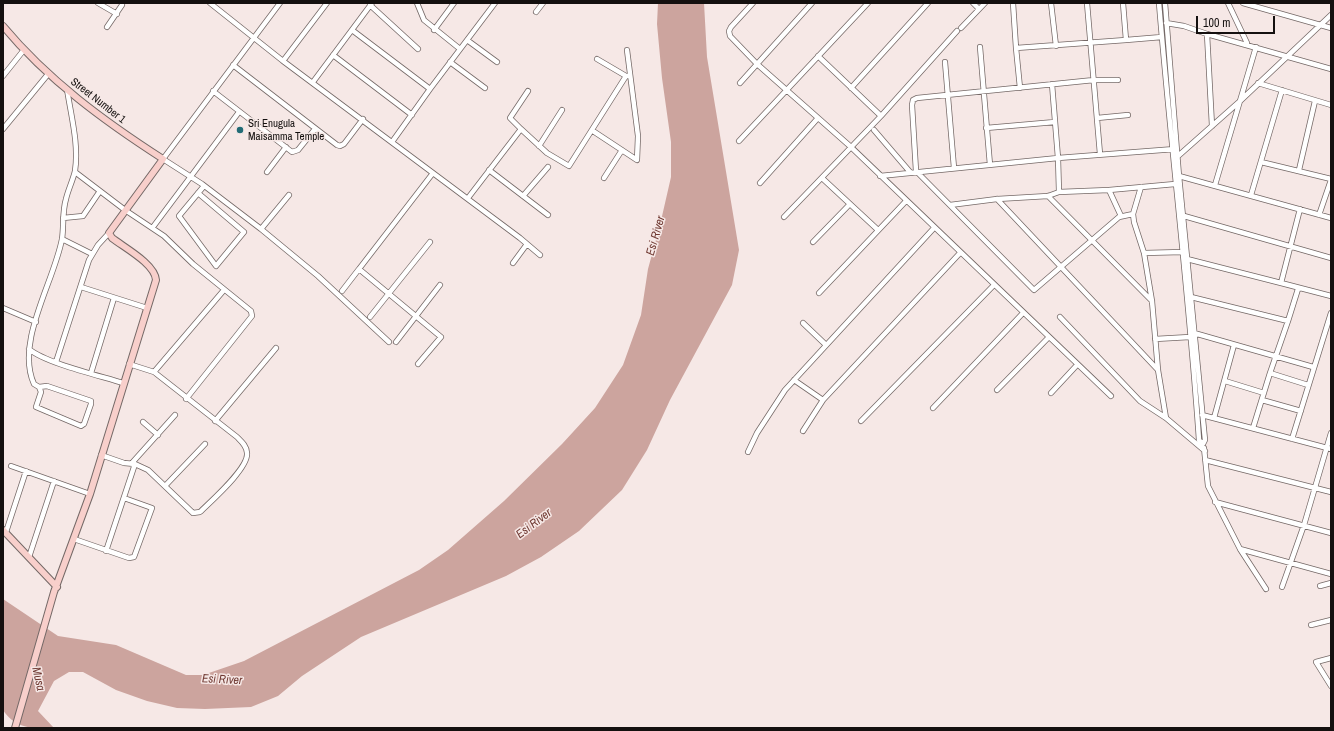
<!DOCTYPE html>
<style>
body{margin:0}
#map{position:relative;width:1334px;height:731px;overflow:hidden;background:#f6e8e6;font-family:"Archivo Narrow",sans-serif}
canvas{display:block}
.frame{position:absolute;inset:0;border:4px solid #14100f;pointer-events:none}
.scale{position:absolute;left:1196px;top:16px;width:79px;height:18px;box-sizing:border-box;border:2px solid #14100f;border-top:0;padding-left:5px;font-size:12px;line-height:14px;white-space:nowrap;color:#14100f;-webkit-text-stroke:3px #f6e8e6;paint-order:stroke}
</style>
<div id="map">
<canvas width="1334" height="731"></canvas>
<div class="frame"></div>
<div class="scale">100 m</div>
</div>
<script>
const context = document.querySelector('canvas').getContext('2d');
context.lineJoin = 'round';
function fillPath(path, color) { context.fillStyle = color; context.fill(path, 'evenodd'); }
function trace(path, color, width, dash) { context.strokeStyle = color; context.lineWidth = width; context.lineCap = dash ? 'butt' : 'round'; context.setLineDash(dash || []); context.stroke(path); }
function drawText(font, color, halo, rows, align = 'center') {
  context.font = font + ' "Archivo Narrow",sans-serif'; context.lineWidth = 3; context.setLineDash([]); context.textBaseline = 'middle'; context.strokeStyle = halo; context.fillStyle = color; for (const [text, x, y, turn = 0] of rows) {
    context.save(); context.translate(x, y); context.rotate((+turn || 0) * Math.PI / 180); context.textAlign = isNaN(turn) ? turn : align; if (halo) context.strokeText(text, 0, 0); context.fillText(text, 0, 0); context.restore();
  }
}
fillPath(new Path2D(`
 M658 3H704L707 57 739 250 732 285 670 400 647 450 622 490 579 531 541 557 506 576 361 637 302 676 278 696 251 707 205 709 177 708 147 701 116 690 83 672H69L54 681 38 711 54 728C33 728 16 730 3 710V599L58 636 116 645 186 675H203L244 661 419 570 448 550 504 501 562 444 595 408 623 365 641 315 648 269 660 225 671 177V142L662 78 657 24Z`), '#cca49e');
const street = new Path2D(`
 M98 3 117 14
 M210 3 283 61 520 238 540 255
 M280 3 163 159 202 184 261 229 318 276 389 342
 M417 3 424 20 460 49
 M753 3 731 27 729 31 730 36 757 64 851 147 1111 396
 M973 3 979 9
 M1013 3 1016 48
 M1051 3 1056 46
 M1087 3 1100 154
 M1123 3 1126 40 1162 37
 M1159 3C1171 149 1189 294 1199 440L1203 444 1205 440 1179 176 1165 3
 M1228 3 1247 43
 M1243 3 1331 28
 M370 5 418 49
 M536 12 543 3
 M1166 23 1184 26 1207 34
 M107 27 122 5
 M961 28 985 3
 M352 30 430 89
 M434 30 454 3
 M467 40 497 62
 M980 47 990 165
 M333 55 412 115
 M818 56 881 116
 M597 59 626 76H629
 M283 61 327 3
 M450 62 485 88
 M945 62 954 168
 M233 65 337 145 340 146 344 144 363 119
 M3 76 23 51
 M1118 80H1094L917 98 913 100 912 105 916 171 1034 290 1119 217 1133 214
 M313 82 372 3
 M740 83 812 3
 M1258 83 1331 105
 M851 88 928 3
 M1020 88 1016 48 1126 40
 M213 91 292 152 298 150 315 129
 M1097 118 1128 115
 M1212 126 1207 34 1331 69
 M986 128 1055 122
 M3 129 49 73
 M521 129 510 118 528 91
 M874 130 910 172
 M593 131 637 160 638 136 627 50
 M739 141 868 3
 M392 142 430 89 495 3
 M539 146 562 110
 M1177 157 1239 102 1331 15
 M1261 162 1331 179
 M489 170 548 215
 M1299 170 1315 101
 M75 172 125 210 164 236 193 264 251 311 252 316 186 399
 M267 172 286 147
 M880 176 1058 158 1175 149
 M1179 176 1331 218
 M604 178 622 150
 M822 178 878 230
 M760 183 818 118
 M1215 185 1256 47
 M1141 187 1133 214 1134 222 1144 253 1152 301 1158 370 1166 418
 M1109 190 1121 216
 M1059 192 1109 190 1175 184
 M198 193 244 232 216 266 179 216 204 186
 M1251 195 1282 90
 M523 196 548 167
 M1048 196 1152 301
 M468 198 521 129 547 153 569 166 626 76
 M997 199 1158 370
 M950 205 997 199 1048 196 1059 192 1058 158 1052 84
 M1300 209 1281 283 1331 296
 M1319 215 1331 180
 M1184 216 1331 258
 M784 217 881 116 957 31
 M63 218 83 216 100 191
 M153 227 239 112
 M261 229 289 195
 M62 239 92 254
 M813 242 850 204
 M1144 253 1183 252
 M1187 259 1281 283
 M513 263 527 244
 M81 287 147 308
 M342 291 359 269
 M819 293 906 201
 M1191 297 1288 321 1298 289
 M3 308 36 322
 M370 317 430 242
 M1060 317 1140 401 1166 418 1205 451
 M803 323 826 345
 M1194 333 1313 367
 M1155 339 1190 337
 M396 342 440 285
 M29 349C45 363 101 376 123 383
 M56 362 89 260 98 245 109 233
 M418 364 441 337 359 269 433 173
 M154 372 224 290
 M91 373 114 298
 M1270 373 1308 385
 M794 380 823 400
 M1225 381 1264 393
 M39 387 47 386 91 401V404L84 424 81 426 36 407 41 392 39 387 34 384C15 342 54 282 62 239 64 226 62 212 66 199 68 190 73 180 75 171 79 144 71 116 67 89
 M997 390 1049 337
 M1051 393 1077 365
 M1262 400 1301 411
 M933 408 1023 313
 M1202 415 1331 449
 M1214 418 1234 345
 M215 421 276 348
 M861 421 994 285
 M143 422 158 435
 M1253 428 1270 373 1288 321
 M803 431 823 400 960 253
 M1292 439 1331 313
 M1204 448 1208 486 1240 549 1266 589
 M748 452 757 433 785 390 934 228
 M101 455 124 463 135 464 148 470 193 513 200 512C211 501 249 468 247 453 247 446 241 441 237 437L154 372 129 364
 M1205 460 1331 492
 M131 464 175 415
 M11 466 90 494
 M165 486 205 444
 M1215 502 1331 533
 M6 532 26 471
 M74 539 129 558 134 557 152 508 124 498
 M1240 549 1331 574
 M106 551 135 464
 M29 557 54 481
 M1320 586 1331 583
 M1282 587 1304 525 1331 433
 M1311 625 1331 620
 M1331 658 1316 662 1331 686`);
const secondary = new Path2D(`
 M3 26C48 80 104 121 163 159L109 233 112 238C125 248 155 264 156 280L90 494 54 592 15 728
 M3 530 57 587`);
trace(street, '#746866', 6);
trace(secondary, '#746866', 8);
trace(street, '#fff', 4.5);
trace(secondary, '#f8cfcb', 6);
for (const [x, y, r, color] of [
 [240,130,4,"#226c76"]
]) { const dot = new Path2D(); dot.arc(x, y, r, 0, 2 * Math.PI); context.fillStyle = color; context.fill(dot); trace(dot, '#f6e8e6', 1.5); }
drawText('11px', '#14100f', '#f6e8e6', [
 ["Street Number 1",98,101,38]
]);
drawText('11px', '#14100f', '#f6e8e6', [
 ["Sri Enugula",248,124],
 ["Maisamma Temple",248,137]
], 'left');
drawText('italic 12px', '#703a33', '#f6e8e6', [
 ["Esi River",656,236,-74],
 ["Esi River",534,524,-37],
 ["Musa",38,679,78],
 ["Esi River",222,680,3]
]);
</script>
